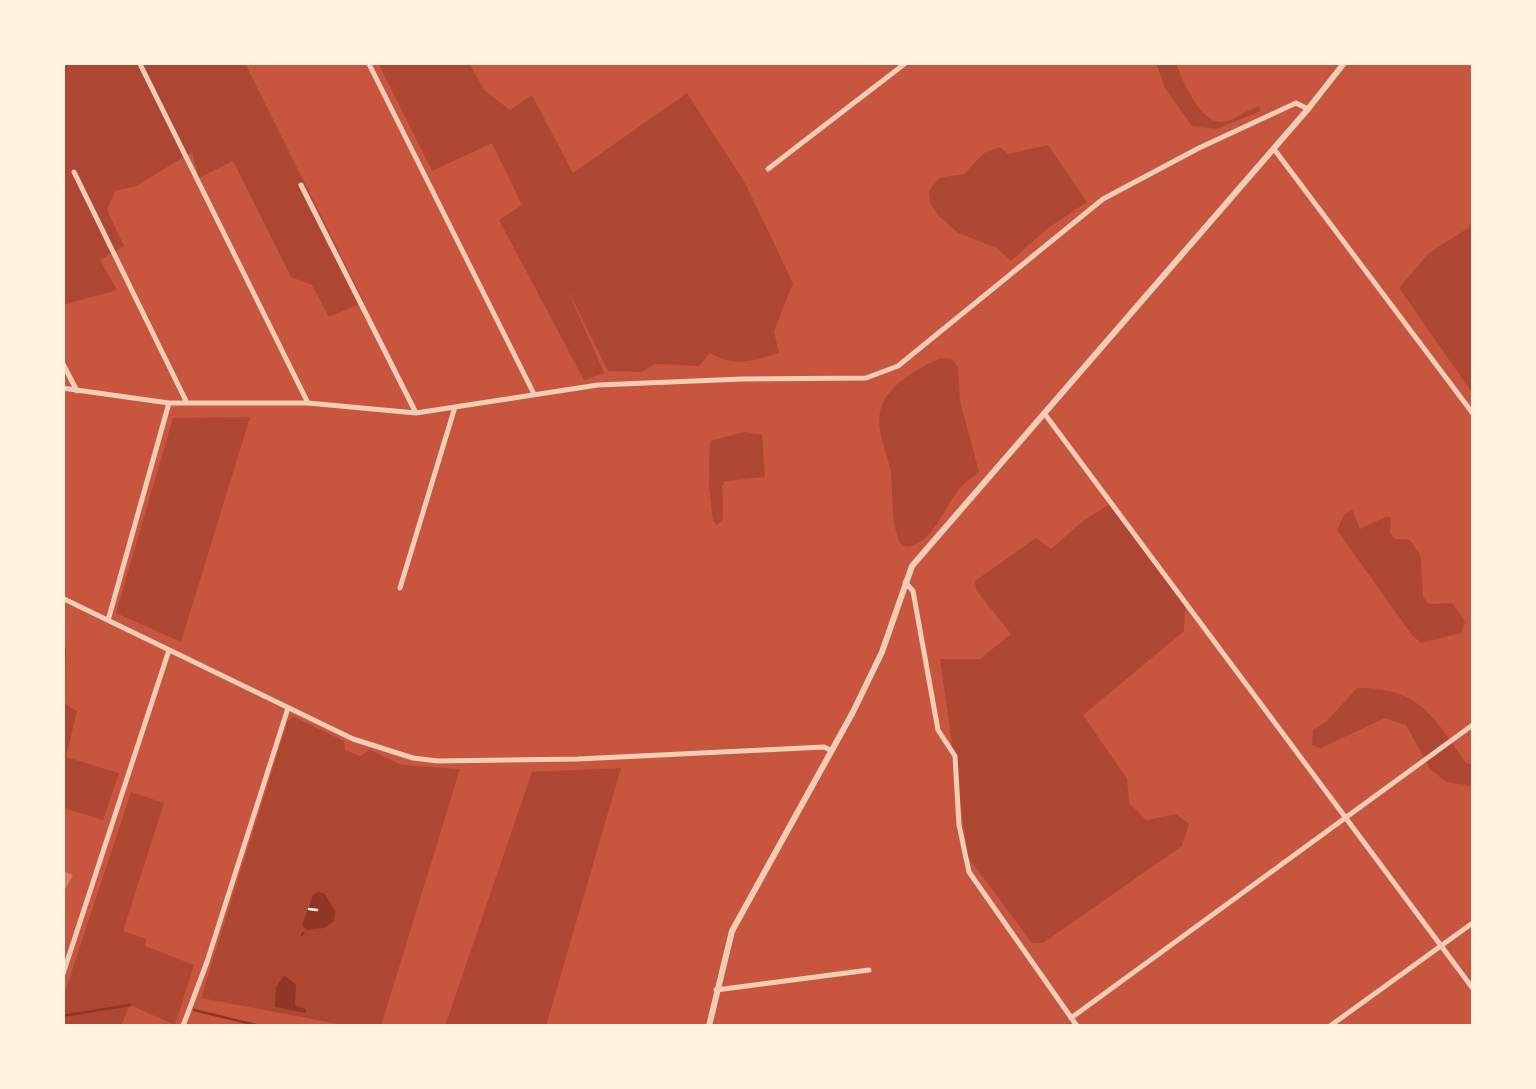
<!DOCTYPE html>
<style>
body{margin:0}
#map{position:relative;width:1536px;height:1089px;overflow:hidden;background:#c8553d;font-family:"Source Serif 4",serif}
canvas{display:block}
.frame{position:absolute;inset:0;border:65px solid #fff3e0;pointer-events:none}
</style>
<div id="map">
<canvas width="1536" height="1089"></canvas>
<div class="frame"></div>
</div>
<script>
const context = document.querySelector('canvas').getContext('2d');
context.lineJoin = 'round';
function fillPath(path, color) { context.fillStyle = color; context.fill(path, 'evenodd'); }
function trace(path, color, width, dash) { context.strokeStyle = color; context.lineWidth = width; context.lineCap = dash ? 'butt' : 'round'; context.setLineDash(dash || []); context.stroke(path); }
fillPath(new Path2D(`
 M62 63H245L364 302 329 317 312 285 291 277 233 161 199 178 192 152 136 186 115 191 107 210 124 246 100 260 117 290 66 304 62 300Z
 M378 63H469L484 90 510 110 532 95 573 173 687 93 745 183 793 283 774 331 779 353C752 361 736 368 710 353L699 366 655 364 641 372 608 371 565 284 604 373 584 380 499 220 522 205 492 143 432 171Z
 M1156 63H1176C1182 80 1200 123 1222 122 1235 121 1247 109 1259 106L1261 111 1216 129 1192 126 1165 88Z
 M1048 145 1087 202 1048 228 1011 261 997 248 958 233 938 215 930 203 929 191 939 178 964 174 984 153 1000 147 1008 154Z
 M1473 225V394L1399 288 1429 253Z
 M941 358 951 359 958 367 960 401 979 472C973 477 965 482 960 488 944 506 934 543 906 547 898 541 900 544 897 535 891 515 893 493 891 473 888 452 873 427 882 405 891 383 920 367 941 358Z
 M250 417 181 642 116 613 173 418Z
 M745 432 762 435 765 477 725 481 722 487 723 519 717 525 713 521 709 486 710 441Z
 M1110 504 1185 606 1184 631 1083 715 1127 779 1129 803 1146 820 1176 814 1189 824 1182 846 1043 943H1032L968 857 940 659H980L1011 634 976 590 975 581 1036 538 1051 549 1083 521Z
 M1352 509 1360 529 1385 517 1391 518 1390 533 1395 539 1410 540 1421 557 1423 597 1429 604 1452 603 1465 621 1461 633 1421 643 1412 635 1337 530 1344 515Z
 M63 641 66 646 65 704 77 711 66 757 119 773 103 820 63 808Z
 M1357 688C1419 687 1434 717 1466 763L1473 765V786L1446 782 1430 769 1406 725 1385 718 1321 748 1312 745 1313 730 1327 721Z
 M294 717 344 741 345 750 360 756 370 750 402 765 460 769 381 1026H349L201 998 288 720Z
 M621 768 546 1026H445L532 772Z
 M131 792 164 803 123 931 146 939 145 946 194 965 175 1025 130 1005 121 1026H63V989H66Z`), '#ae4732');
fillPath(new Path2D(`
 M318 892 325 894 335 911 334 921 324 928 307 930 302 925 313 895Z
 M284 975 296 985 295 1005 306 1009V1013L275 1007 276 987Z`), '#8f3625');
trace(new Path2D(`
 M302 935 303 933
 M194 1010 260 1026
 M62 1016 130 1005`), '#8f3625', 2.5);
fillPath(new Path2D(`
 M62 871 73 875 63 893H62Z`), '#d67c66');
trace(new Path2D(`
 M309 909 317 910`), '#fff3e0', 2.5);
trace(new Path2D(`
 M139 62 308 403
 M368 62 534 394
 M1274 149 1474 415
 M768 169 907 62
 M74 172 187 403
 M301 185 416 413
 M62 362 77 391
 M62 388 169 403H308L416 413 598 385 742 379 866 378 898 366 1103 199 1199 148 1296 103 1308 109
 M1044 413 1474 990
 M905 582 913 591 938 730 955 756 959 825 969 872 1077 1026
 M400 588 455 407
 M62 598 353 739 413 758 438 761 578 759 824 747 832 751
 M109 617 169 403
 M62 977 169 650
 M716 990 869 970
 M1071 1018 1474 724
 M183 1026 207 962 288 708
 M1330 1026 1474 922`), '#f1ccb7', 5);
trace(new Path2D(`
 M709 1026 732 931 853 712 882 652 912 566 1308 109 1345 62`), '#f1ccb7', 6);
</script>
